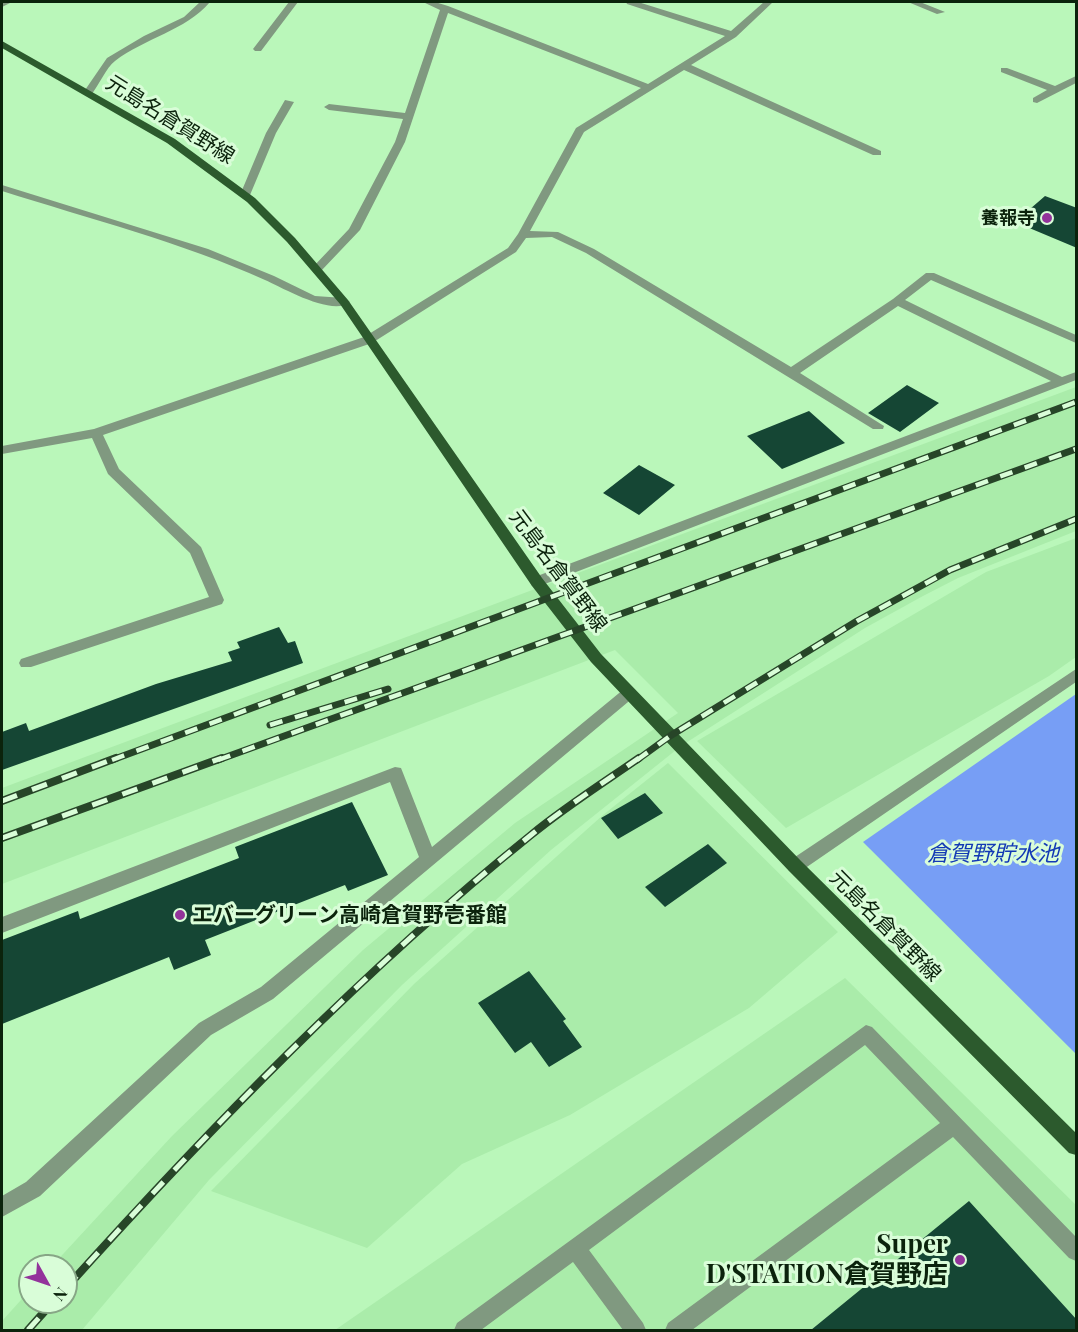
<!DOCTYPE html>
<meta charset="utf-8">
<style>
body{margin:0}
#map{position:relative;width:1078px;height:1332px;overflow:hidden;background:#baf7ba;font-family:"Playfair Display",serif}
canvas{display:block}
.frame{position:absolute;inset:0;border:3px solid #0b230c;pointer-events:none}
.north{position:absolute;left:18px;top:1254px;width:60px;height:60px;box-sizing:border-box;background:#d9fdd8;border:2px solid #87a686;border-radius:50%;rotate:130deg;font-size:16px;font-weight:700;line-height:24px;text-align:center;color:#0b230c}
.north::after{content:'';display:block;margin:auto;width:21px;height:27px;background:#93339b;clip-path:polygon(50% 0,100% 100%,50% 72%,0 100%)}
</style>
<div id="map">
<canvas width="1078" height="1332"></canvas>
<div class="frame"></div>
<div class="north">N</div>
</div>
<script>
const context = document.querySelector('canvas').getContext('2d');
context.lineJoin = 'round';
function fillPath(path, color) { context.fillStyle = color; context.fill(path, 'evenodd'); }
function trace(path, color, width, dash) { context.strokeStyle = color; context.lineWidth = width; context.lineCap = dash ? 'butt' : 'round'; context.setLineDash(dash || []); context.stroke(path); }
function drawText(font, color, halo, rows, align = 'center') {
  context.font = font + ' "Playfair Display","Noto Sans JP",serif'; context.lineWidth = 6; context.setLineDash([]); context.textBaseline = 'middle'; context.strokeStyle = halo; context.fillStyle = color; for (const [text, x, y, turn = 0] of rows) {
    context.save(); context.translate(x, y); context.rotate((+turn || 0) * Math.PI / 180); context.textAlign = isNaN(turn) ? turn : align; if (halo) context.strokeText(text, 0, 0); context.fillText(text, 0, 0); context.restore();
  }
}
fillPath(new Path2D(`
 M1076 387V531L958 578 923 596 865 628 681 746 551 850 402 985 209 1180 82 1330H2V1321L30 1290V1302H66V1266H52L172 1136 363 950 515 823 678 713 615 650 2 884V788Z
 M1076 538V657L1049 676 786 828 697 741 986 572Z
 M668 763 838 932 749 1008 570 1115 462 1164 367 1248 211 1191 414 984 603 815Z
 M845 978 1076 1205V1330H335Z`), '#aaecaa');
fillPath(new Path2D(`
 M1076 694V1054L863 842Z`), '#779ef5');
fillPath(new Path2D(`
 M1045 196 1077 208V248L1015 222Z
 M907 385 939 403 900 432 868 413Z
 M809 411 845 443 782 469 747 436Z
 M639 465 675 485 639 515 603 493Z
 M279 627 288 643 295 641 303 663 2 770V732L26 723 29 731 156 684 232 661 228 652 240 648 237 642Z
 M645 793 663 813 618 839 601 818Z
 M352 802 388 875 348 891 345 885 205 940 211 955 174 970 169 957 2 1024V940L78 911 80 919 239 858 235 847Z
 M708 844 727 863 665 907 645 887Z
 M529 971 566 1019 563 1021 582 1047 549 1067 531 1042 515 1053 478 1003Z
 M969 1201 1077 1320V1330H811Z`), '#154634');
fillPath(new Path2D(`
 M2 2H12L2 7Z
 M200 2H210C185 31 145 38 115 61 106 68 99 85 91 95H85L83 93 107 58 144 36 184 17Z
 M289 2H298L261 51H255L253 49Z
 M423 2H435L448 6 648 84 725 36 627 4 626 2H638L731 31 764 2H773L736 37 691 65 881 151V155H873L684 70 584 132 530 231 558 232 594 249 791 367 893 299 926 273H934L1076 335V343L931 280 905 300 1062 377 1076 372V380L537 587 532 586 530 582 532 578 1051 381 898 306 800 373 884 426 883 429H873L586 253 552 237 526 238 516 252 372 343 103 435 119 469 201 547 224 600 222 604 31 667H21L19 663 21 659 209 597 190 553 108 474 92 438 2 454V446L94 429 364 337 508 248 518 234 576 128 641 88 448 13 405 142 360 230 321 271H313V267L349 229 395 142 403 119 329 110 324 107 329 104 405 113 440 10Z
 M908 2H920L945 12 937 14Z
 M1001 68H1007L1055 86 1076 76V83L1037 103 1033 102V98L1047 90 1001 72Z
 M285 100 294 102 276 133 250 195 241 197 240 195 266 133Z
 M2 185 208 249 274 276 315 296 344 298 350 302C333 317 283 288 265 280 181 242 90 219 2 191Z
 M1076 669V682L801 871 795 873 789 871 787 866 789 861Z
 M629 687 634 689 637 693 634 697 273 999 211 1035 40 1196 2 1217V1196L26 1182 199 1023 261 987 419 857 390 782 2 933V917L395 767 401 768 403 773 432 847 624 689Z
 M866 1025 872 1027 1076 1237V1261L1069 1258 953 1137 692 1330H665L668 1323 940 1123 865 1045 589 1250 643 1323 646 1330H623L573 1262 481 1330H454L457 1323Z`), '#809980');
fillPath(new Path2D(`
 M2 41 175 139 255 198 295 238 348 300 542 578 601 654 801 861 1076 1133V1155L1069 1153 789 871 591 662 532 586 340 304 287 242 247 202 167 143 2 48Z`), '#2c5a2d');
const railFar1 = new Path2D(`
 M270 725 388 689
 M112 760 1076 402
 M218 760 1076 449
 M637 760 670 736 857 621 950 570 1076 519`);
const rail = new Path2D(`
 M2 801 116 758
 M2 838 222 758
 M66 1288C210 1128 363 970 531 835 565 807 603 783 639 758
 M28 1330 53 1302`);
trace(railFar1, '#274528', 7);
trace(rail, '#274528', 8);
trace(railFar1, '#d9fdd8', 4.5, [13]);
trace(rail, '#d9fdd8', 5, [16]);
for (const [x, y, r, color] of [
 [1047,218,6,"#93339b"],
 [180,915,6,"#93339b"],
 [960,1260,6,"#93339b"]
]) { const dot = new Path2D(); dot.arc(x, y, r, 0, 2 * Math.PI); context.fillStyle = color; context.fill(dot); trace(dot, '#d9fdd8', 2); }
drawText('bold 18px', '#0b230c', '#d9fdd8', [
 ["養報寺",1035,218]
], 'right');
drawText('21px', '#0b230c', '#d9fdd8', [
 ["元島名倉賀野線",170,120,32],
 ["元島名倉賀野線",558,571,53],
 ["元島名倉賀野線",885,926,45]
]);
drawText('bold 21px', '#0b230c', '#d9fdd8', [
 ["エバーグリーン高崎倉賀野壱番館",192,915]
], 'left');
drawText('italic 22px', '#1239b5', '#d9fdd8', [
 ["倉賀野貯水池",993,854]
]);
drawText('bold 26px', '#0b230c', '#d9fdd8', [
 ["Super",948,1245],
 ["D'STATION倉賀野店",948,1275]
], 'right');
</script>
